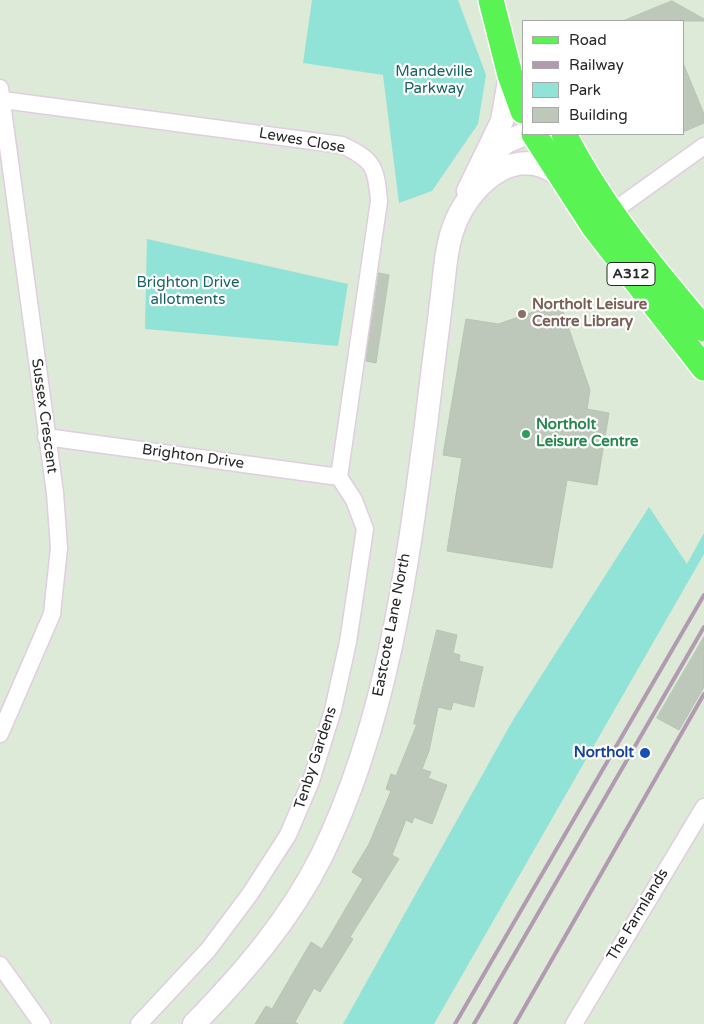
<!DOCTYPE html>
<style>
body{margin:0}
#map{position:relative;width:704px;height:1024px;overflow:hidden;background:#dcead7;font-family:"Varela Round",sans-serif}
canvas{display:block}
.legend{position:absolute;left:522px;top:20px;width:162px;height:115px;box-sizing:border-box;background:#fff;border:1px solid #a9a9a9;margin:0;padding:6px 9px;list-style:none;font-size:15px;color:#272727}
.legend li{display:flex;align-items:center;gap:10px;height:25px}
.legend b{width:25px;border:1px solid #a9a9a9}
</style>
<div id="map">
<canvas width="704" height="1024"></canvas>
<ul class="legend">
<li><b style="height:6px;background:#59f354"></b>Road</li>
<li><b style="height:6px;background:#b29ab1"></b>Railway</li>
<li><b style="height:14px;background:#91e3d7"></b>Park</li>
<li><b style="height:14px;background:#bdc8ba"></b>Building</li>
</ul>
</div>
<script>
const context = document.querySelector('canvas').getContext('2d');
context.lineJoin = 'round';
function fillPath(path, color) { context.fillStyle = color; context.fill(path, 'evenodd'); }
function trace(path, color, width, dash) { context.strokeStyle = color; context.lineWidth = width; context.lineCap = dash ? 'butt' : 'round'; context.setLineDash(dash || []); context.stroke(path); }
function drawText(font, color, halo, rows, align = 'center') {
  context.font = font + ' "Varela Round",sans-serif'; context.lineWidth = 4.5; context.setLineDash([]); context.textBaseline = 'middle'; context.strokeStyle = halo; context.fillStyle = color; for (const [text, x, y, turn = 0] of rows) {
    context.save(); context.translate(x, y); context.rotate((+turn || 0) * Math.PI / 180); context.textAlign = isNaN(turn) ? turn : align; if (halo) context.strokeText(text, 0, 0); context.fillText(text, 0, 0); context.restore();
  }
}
fillPath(new Path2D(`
 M312 0H458L486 75 478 124 432 191 399 203 383 75 303 63Z
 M147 239 348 284 338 346 145 329Z
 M649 507 687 564 704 533V554L434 1024H343L513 720Z`), '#91e3d7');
const building = new Path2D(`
 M672 1 704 19V21H623Z
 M683 63 704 114V123L683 132Z
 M379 273 389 275 376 363 366 361Z
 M560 303 590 390 587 409 609 413 597 485 567 480 552 568 447 551 462 458 443 455 466 319 498 324Z
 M437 630 457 635 453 653 460 655 459 661 483 667 474 707 453 702 451 710 438 707 429 751 422 769 431 772 428 778 447 785 432 824 414 817 412 823 406 820 392 855 399 859 350 937 353 939 320 992 314 988 295 1022 298 1024H255L266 1006 272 1009 311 942 322 949 363 879 352 872 369 844 391 791 386 789 391 774 396 776 417 724H414Z
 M704 637V687L679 730 657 718Z`);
fillPath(building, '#bdc8ba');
trace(building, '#b4c5b1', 1);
const street = new Path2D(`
 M0 88 55 493 59 548 52 614 0 734
 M3 100 342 145C374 160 376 167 379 201L339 477
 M605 217 704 146
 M46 437 339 477
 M0 965 42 1024
 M139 1024 208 950 250 894 288 835 311 781 333 710 348 642 365 529 354 500 339 477
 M574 1024 704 807`);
const secondary = new Path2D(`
 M489 157 506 142 525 134
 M468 191 502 121 510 75
 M194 1024C243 974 290 919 321 857 387 723 407 570 426 425 431 381 437 338 442 295 445 271 446 244 456 221 474 180 519 142 561 177`);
const primary = new Path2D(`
 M491 0 510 75 523 111
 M534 134 594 227 704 368
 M564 134C600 205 652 268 704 329`);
trace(street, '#e1cde0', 19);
trace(secondary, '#e1cde0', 25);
trace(primary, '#fff', 28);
trace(street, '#fff', 16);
trace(secondary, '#fff', 22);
trace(primary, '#59f354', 25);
trace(new Path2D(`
 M455 1024 704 595
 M474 1024 704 627
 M515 1024 704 694`), '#b29ab1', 4);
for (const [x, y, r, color] of [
 [522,314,5,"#8d6e63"],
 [526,434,5,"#2e9e5b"],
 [645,753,6,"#1a4fb4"]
]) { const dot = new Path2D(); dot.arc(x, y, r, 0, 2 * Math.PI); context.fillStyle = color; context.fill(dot); trace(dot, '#fff', 2); }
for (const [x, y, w] of [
 [631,274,48]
]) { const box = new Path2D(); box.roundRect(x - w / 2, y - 11.5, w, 23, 4); context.fillStyle = '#fff'; context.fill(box); trace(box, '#272727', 1); }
drawText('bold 14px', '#272727', null, [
 ["A312",631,274]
]);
drawText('15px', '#176362', '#fff', [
 ["Mandeville",434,72],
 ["Parkway",434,89],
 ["Brighton Drive",188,283],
 ["allotments",188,300]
]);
drawText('15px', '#272727', '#fff', [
 ["Lewes Close",302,141,10],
 ["Sussex Crescent",44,416,82],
 ["Brighton Drive",193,457,8],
 ["Eastcote Lane North",392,625,-79],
 ["Tenby Gardens",316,758,-72],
 ["The Farmlands",638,915,-59]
]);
drawText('bold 15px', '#785e54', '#fff', [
 ["Northolt Leisure",532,305],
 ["Centre Library",532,322]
], 'left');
drawText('bold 15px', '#27864d', '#fff', [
 ["Northolt",536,425],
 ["Leisure Centre",536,442]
], 'left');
drawText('bold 15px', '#164399', '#fff', [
 ["Northolt",634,753]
], 'right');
</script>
